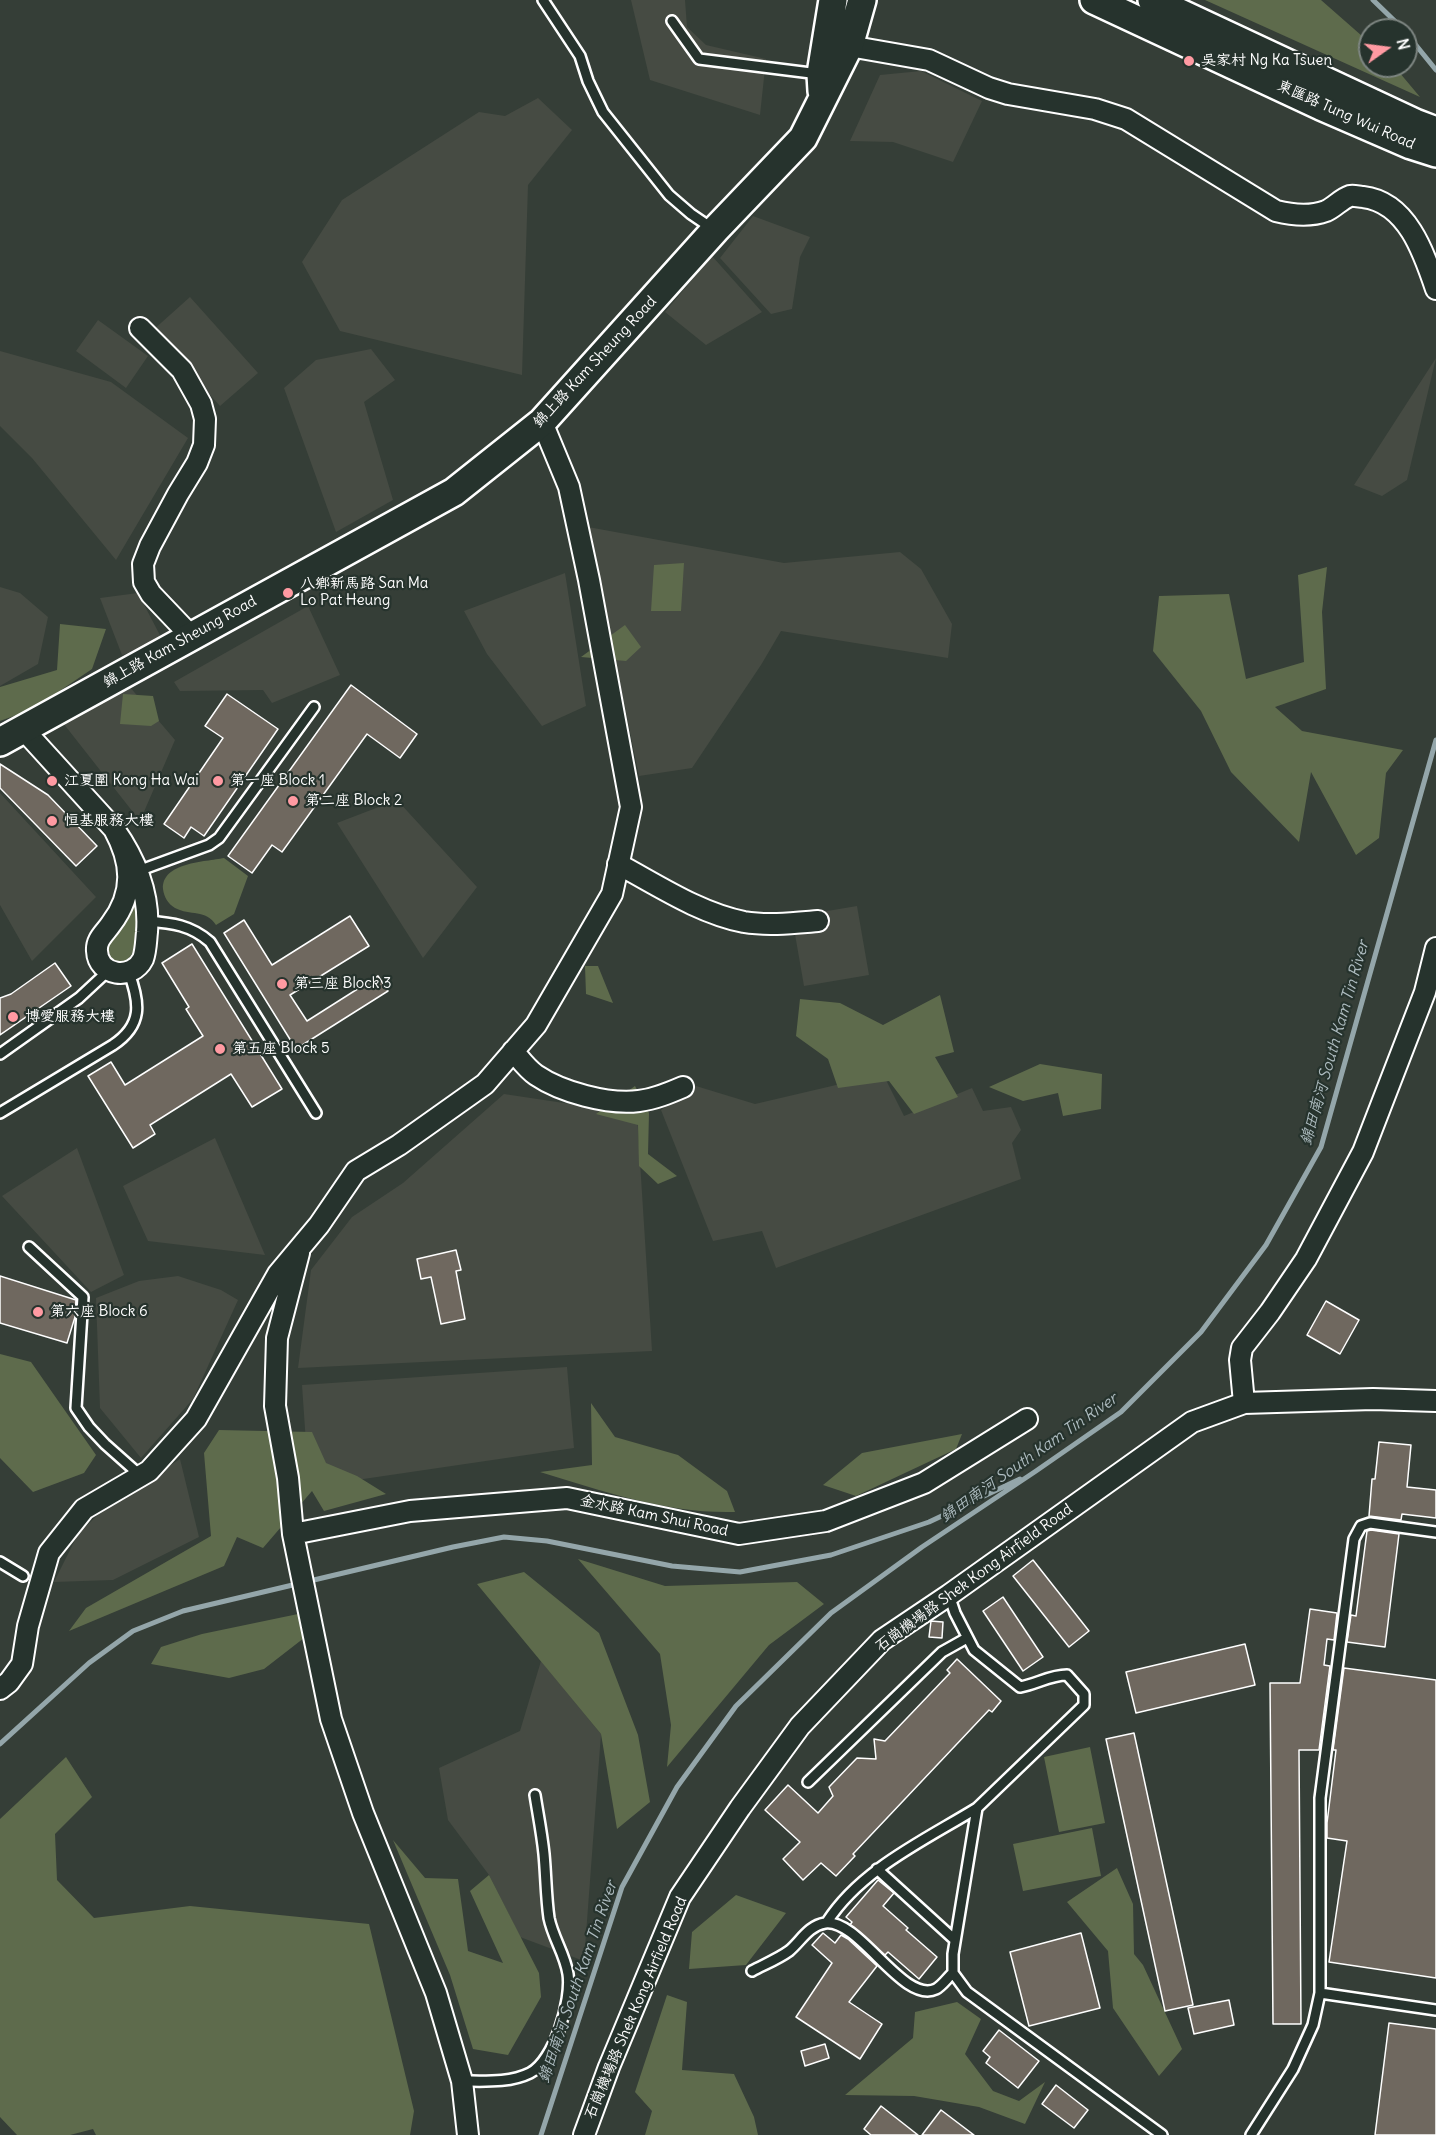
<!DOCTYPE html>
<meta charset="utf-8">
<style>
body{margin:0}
#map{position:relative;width:1436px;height:2135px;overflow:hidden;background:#353e37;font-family:Delius,sans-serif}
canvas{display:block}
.north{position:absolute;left:1358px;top:18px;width:60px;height:60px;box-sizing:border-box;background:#26332d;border:2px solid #7d8581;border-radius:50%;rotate:76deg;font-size:16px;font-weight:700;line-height:24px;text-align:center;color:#fff}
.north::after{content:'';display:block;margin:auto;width:21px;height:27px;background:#ff9aa2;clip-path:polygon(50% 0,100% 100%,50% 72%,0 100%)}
</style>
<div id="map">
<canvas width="1436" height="2135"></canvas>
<div class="north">N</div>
</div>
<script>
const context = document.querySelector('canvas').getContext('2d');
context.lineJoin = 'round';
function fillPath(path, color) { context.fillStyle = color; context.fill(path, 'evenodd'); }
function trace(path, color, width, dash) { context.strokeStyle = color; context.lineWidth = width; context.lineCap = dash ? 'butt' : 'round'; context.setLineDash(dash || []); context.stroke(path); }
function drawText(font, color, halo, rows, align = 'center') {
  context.font = font + ' Delius,"LXGW WenKai TC",sans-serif'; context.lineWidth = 4.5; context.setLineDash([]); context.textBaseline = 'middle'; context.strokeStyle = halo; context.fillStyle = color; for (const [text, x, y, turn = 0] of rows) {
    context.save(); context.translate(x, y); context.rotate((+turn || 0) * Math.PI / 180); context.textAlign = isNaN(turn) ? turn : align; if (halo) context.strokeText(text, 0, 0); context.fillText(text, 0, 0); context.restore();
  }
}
fillPath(new Path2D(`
 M631 0H685L687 27 706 45 766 59 760 115 650 80Z
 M921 71 982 101 953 162 893 142 850 141 880 75Z
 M538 98 572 130 528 185 522 375 340 331 302 262 342 200 479 112 505 116Z
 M753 216 810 237 800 257 792 309 771 314 720 258Z
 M712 256 762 312 706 345 665 312Z
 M190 297 258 373 220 406 152 331Z
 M98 320 148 356 126 388 76 351Z
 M371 349 395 380 364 402 393 500 336 532 284 388 316 360Z
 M0 351 111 382 188 438 116 560 32 458 0 426Z
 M1436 358 1407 480 1382 496 1354 485Z
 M588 527 784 563 900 552 921 569 952 624 948 658 781 631 761 665 692 768 639 776Z
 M565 573 586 706 542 726 487 654 464 611Z
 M0 587 20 593 48 617 38 664 0 686Z
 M138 593 164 643 122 655 100 598Z
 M308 606 340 675 272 703 263 690 180 691 174 682Z
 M129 686 175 740 140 821 63 723Z
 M0 793 96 897 32 961 0 905Z
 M397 800 477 887 423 958 337 823Z
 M857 906 869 975 804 986 792 917Z
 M883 1074 904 1116 972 1088 983 1111 1011 1107 1021 1130 1012 1143 1021 1179 776 1268 762 1231 713 1241 661 1110 696 1086 755 1104Z
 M504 1094 637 1114 652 1351 298 1368 311 1270 352 1217 403 1183Z
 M215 1138 265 1255 148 1241 123 1186Z
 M77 1148 124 1275 91 1292 2 1196Z
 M178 1276 221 1290 238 1300 193 1399 141 1458 100 1408 96 1298 139 1281Z
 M567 1367 574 1448 309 1487 302 1385Z
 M180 1459 199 1537 113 1580 54 1582 78 1534 105 1508Z
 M541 1661 601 1734 584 1961 520 1937 489 1875 448 1820 439 1768 520 1731Z`), '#464b43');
fillPath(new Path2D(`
 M1205 0H1321L1370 43V66H1394L1420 97Z
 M684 563 681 611H651L654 565Z
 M1327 567 1322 612 1326 689 1275 707 1302 731 1403 750 1386 773 1379 838 1356 855 1311 772 1299 842 1231 772 1201 711 1153 651 1159 596 1229 594 1246 679 1304 662 1298 575Z
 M60 624 106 629 92 669 33 709 0 721V687L57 670Z
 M625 625 641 647 626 661 581 657Z
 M123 694 153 696 159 721 151 726 120 724Z
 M224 858 248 876 234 914 216 925C206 909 190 916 175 908 168 904 164 897 163 889 162 862 205 862 224 858Z
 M135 898C137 915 143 960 119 963L110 957 108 946 126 921Z
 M585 966H598L613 1003 586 994Z
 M940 995 954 1052 935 1057 958 1097 914 1114 889 1081 838 1088 828 1059 796 1036 800 999 840 1003 883 1025Z
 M1040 1064 1102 1074 1101 1109 1063 1116 1058 1093 1023 1101 989 1087Z
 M635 1086 649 1113 648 1154 677 1176 658 1184 639 1166 638 1125 596 1114Z
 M0 1354 31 1362 96 1455 84 1473 33 1492 0 1458Z
 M591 1403 615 1437 678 1455 727 1491 735 1512C668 1514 603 1491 540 1472L592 1465Z
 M219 1430 312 1432 326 1463 357 1476 386 1494 324 1511 312 1491 263 1548 237 1537 224 1566 69 1631 86 1608 211 1536 204 1453Z
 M962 1434 956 1449 856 1496 823 1485 862 1453Z
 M578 1559 665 1586 797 1582 824 1604 769 1645 667 1767 671 1725 660 1654Z
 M524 1572 599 1633 638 1735 650 1802 617 1829 601 1734 477 1584Z
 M298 1614 304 1638 264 1669 229 1678 151 1664 161 1647 202 1634Z
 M1090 1747 1105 1823 1059 1832 1044 1757Z
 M66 1757 92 1797 55 1834 57 1880 94 1918 190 1906 369 1924 414 2111 410 2135H96L93 2129 70 2135H17L0 2117V1819Z
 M1092 1828 1101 1876 1023 1891 1013 1844Z
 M393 1840 425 1878 458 1879 468 1951 503 1963 470 1891 489 1875 539 1973 541 1997 508 2055 473 2049 450 1975Z
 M1117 1868 1133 1904 1134 1954 1143 1965 1182 2049 1159 2076 1113 2008 1108 1951 1067 1902Z
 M736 1895 786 1913 746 1965 689 1969 692 1932Z
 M667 1995 687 2002 682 2070 734 2074 754 2117 758 2135H645L652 2111 635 2092Z
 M957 2002 981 2019 965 2054 993 2091 1019 2101 1045 2082 1025 2124 979 2107 914 2096 845 2095 913 2038 915 2012Z`), '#5e6b4c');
trace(new Path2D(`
 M1373 0 1404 30
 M1406 33 1436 70
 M0 1744 89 1663 133 1631 183 1611 453 1547 504 1537 547 1541 672 1566 740 1572 831 1555 929 1522 1020 1479
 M541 2135 622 1887 677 1787 736 1706 831 1613 922 1547 1036 1471 1121 1412 1201 1332 1266 1245 1321 1147 1436 740`), '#94a6aa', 5);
const building = new Path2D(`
 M351 685 417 734 400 758 367 734 282 852 272 845 252 873 228 856Z
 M227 694 278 729 204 836 191 827 184 838 164 824 223 738 205 726Z
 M0 764 48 795 97 846 76 866 0 788Z
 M350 916 369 946 290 995 307 1021 378 976 388 991 296 1049 224 933 244 920 272 965Z
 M192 944 282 1089 252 1107 231 1074 150 1125 155 1134 133 1148 88 1076 111 1062 125 1085 203 1036 186 1009 189 1007 162 963Z
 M55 963 71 986 0 1035V998L11 994Z
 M456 1250 461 1270 456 1271 465 1319 441 1324 431 1277 421 1279 417 1259Z
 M0 1276 76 1300 75 1317 67 1343 0 1323Z
 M1326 1301 1359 1320 1340 1354 1307 1335Z
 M1379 1442 1411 1445 1407 1487 1436 1490V1518L1402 1514 1401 1520 1369 1516 1372 1479H1375Z
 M1371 1530 1399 1534 1385 1647 1347 1642 1351 1615 1356 1616 1367 1531Z
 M1033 1560 1089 1631 1069 1647 1013 1576Z
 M1003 1597 1043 1657 1023 1671 983 1611Z
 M1310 1609 1337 1613 1334 1640 1327 1639 1324 1665 1330 1666 1319 1750H1299L1301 2024H1273L1270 1683H1300Z
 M931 1621 943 1622 942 1638 929 1637Z
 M1245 1644 1255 1685 1136 1713 1126 1672Z
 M957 1659 1001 1701 992 1712 989 1710 853 1854 855 1856 836 1876 821 1863 803 1880 783 1859 800 1842 765 1810 788 1785 818 1813 833 1796 829 1787 857 1758 876 1759 874 1739 885 1741 950 1673 947 1670Z
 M1344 1668 1436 1680V1978L1329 1962 1347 1841 1327 1838V1823L1336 1750H1333Z
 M1134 1733 1193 2005 1165 2011 1106 1739Z
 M878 1880 894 1893 883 1906 908 1928 906 1930 937 1957 919 1979 888 1952 885 1955 850 1925 852 1922 846 1917Z
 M823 1933 835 1943 841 1935 848 1939 877 1966 849 2002 882 2024 860 2059 796 2017 832 1963 812 1945Z
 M1081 1933 1100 2008 1029 2026 1010 1952Z
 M1229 2000 1234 2025 1194 2034 1188 2008Z
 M1389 2023 1436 2029V2135H1375Z
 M999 2030 1039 2061 1018 2088 986 2063 990 2057 983 2051Z
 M825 2044 829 2058 805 2066 801 2051Z
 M1056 2085 1088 2110 1074 2128 1042 2104Z
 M881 2106 918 2135H871L864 2129Z
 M941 2110 974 2135H922Z`);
fillPath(building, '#6f685f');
trace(building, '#fff', 1.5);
const lane = new Path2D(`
 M543 0 580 56 588 81 603 112 669 195 691 214 713 229
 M672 21 699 59 819 74
 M138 871 209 845 219 838 314 707
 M147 921C172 923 191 925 210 942L316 1113
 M0 1054 79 998 108 971
 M0 1113 113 1045C143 1025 140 1003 129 973
 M29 1247 83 1297 76 1408 89 1427 105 1444 141 1476
 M0 1562 23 1576
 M949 1595 955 1613 974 1650 1020 1687C1037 1684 1050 1675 1067 1675L1084 1694V1705L977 1808 953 1954V1973L967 1992 1162 2135
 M808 1782 942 1652 967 1638
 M877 1869 955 1940
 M827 1922C861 1869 925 1840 977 1808
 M752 1971C763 1965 778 1959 789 1951 801 1941 808 1926 825 1923 859 1918 903 2005 936 1989 942 1986 948 1977 953 1973
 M1320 1993 1436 2010
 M462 2081C484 2081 510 2083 530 2073 554 2061 572 2000 568 1974 565 1954 553 1938 549 1918 546 1897 546 1875 544 1854 542 1834 538 1814 535 1795
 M1251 2135 1293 2069 1313 2025 1320 1993V1798L1354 1539 1361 1526 1370 1523 1436 1532`);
const street = new Path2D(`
 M849 46 929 60 989 88 1008 94 1095 109 1126 119 1276 211C1292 215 1310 217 1326 211 1335 207 1341 199 1350 196 1354 195 1359 197 1363 197 1407 202 1424 253 1436 289
 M140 328 182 370 201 404 205 419 204 445 197 463 178 494 150 546 143 564 144 582 151 594 191 636
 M23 729 114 829C136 860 150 893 147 932 146 941 146 951 143 959 132 981 98 976 97 951 96 939 105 933 111 924 135 892 132 862 114 829
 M618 864C659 886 699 913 744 922 768 926 794 923 818 921
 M513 1051C520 1059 527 1069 536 1075 561 1092 608 1105 639 1101 655 1099 669 1093 683 1087
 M299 1253 277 1338 275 1406 288 1478 293 1534 331 1719 363 1813 436 1993 462 2081 468 2135
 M1244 1403 1240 1360 1242 1348 1270 1312 1306 1259 1363 1152 1425 992 1436 948
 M293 1534 410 1511 567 1498 739 1534 826 1521 924 1483 1027 1419
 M0 1689 9 1682 22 1664 28 1626 49 1553 84 1509 149 1471 196 1419 278 1274 319 1225 356 1171 399 1145 485 1084 536 1025 612 894 631 807 589 580 569 487 542 422
 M584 2135 609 2067 680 1897 740 1808 800 1726 882 1640 949 1595 1192 1422 1244 1403 1373 1399 1436 1401`);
const secondary = new Path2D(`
 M1094 0 1321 106 1411 145 1436 153
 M1152 0 1415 123 1436 131
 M822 91 821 74 833 0
 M0 742 454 492 542 422 715 230 803 138 849 46 862 0`);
trace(lane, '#fff', 14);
trace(street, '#fff', 24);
trace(secondary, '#fff', 32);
trace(lane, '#26332d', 9);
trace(street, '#26332d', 20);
trace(secondary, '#26332d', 27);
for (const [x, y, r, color] of [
 [1189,61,6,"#ff9aa2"],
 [288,593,6,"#ff9aa2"],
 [52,781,6,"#ff9aa2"],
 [218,781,6,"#ff9aa2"],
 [293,801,6,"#ff9aa2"],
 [52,821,6,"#ff9aa2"],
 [282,984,6,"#ff9aa2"],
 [13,1017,6,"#ff9aa2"],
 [220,1049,6,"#ff9aa2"],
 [38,1312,6,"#ff9aa2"]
]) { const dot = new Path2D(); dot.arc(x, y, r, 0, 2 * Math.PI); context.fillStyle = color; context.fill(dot); trace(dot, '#26332d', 2); }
drawText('15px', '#fff', '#26332d', [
 ["吳家村 Ng Ka Tsuen",1201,61],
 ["八鄉新馬路 San Ma",300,584],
 ["Lo Pat Heung",300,601],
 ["江夏圍 Kong Ha Wai",64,781],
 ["第一座 Block 1",230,781],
 ["第二座 Block 2",305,801],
 ["恒基服務大樓",64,821],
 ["第三座 Block 3",294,984],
 ["博愛服務大樓",25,1017],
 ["第五座 Block 5",232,1049],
 ["第六座 Block 6",50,1312]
], 'left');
drawText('15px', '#fff', '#26332d', [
 ["東匯路 Tung Wui Road",1346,115,24],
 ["錦上路 Kam Sheung Road",595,362,-47],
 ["錦上路 Kam Sheung Road",180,642,-29],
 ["金水路 Kam Shui Road",654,1516,12],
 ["石崗機場路 Shek Kong Airfield Road",974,1578,-36],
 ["石崗機場路 Shek Kong Airfield Road",636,2008,-67]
]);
drawText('italic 16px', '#aebcc0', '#26332d', [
 ["錦田南河 South Kam Tin River",1335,1043,-74],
 ["錦田南河 South Kam Tin River",1029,1458,-35],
 ["錦田南河 South Kam Tin River",578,1982,-71]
]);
</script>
